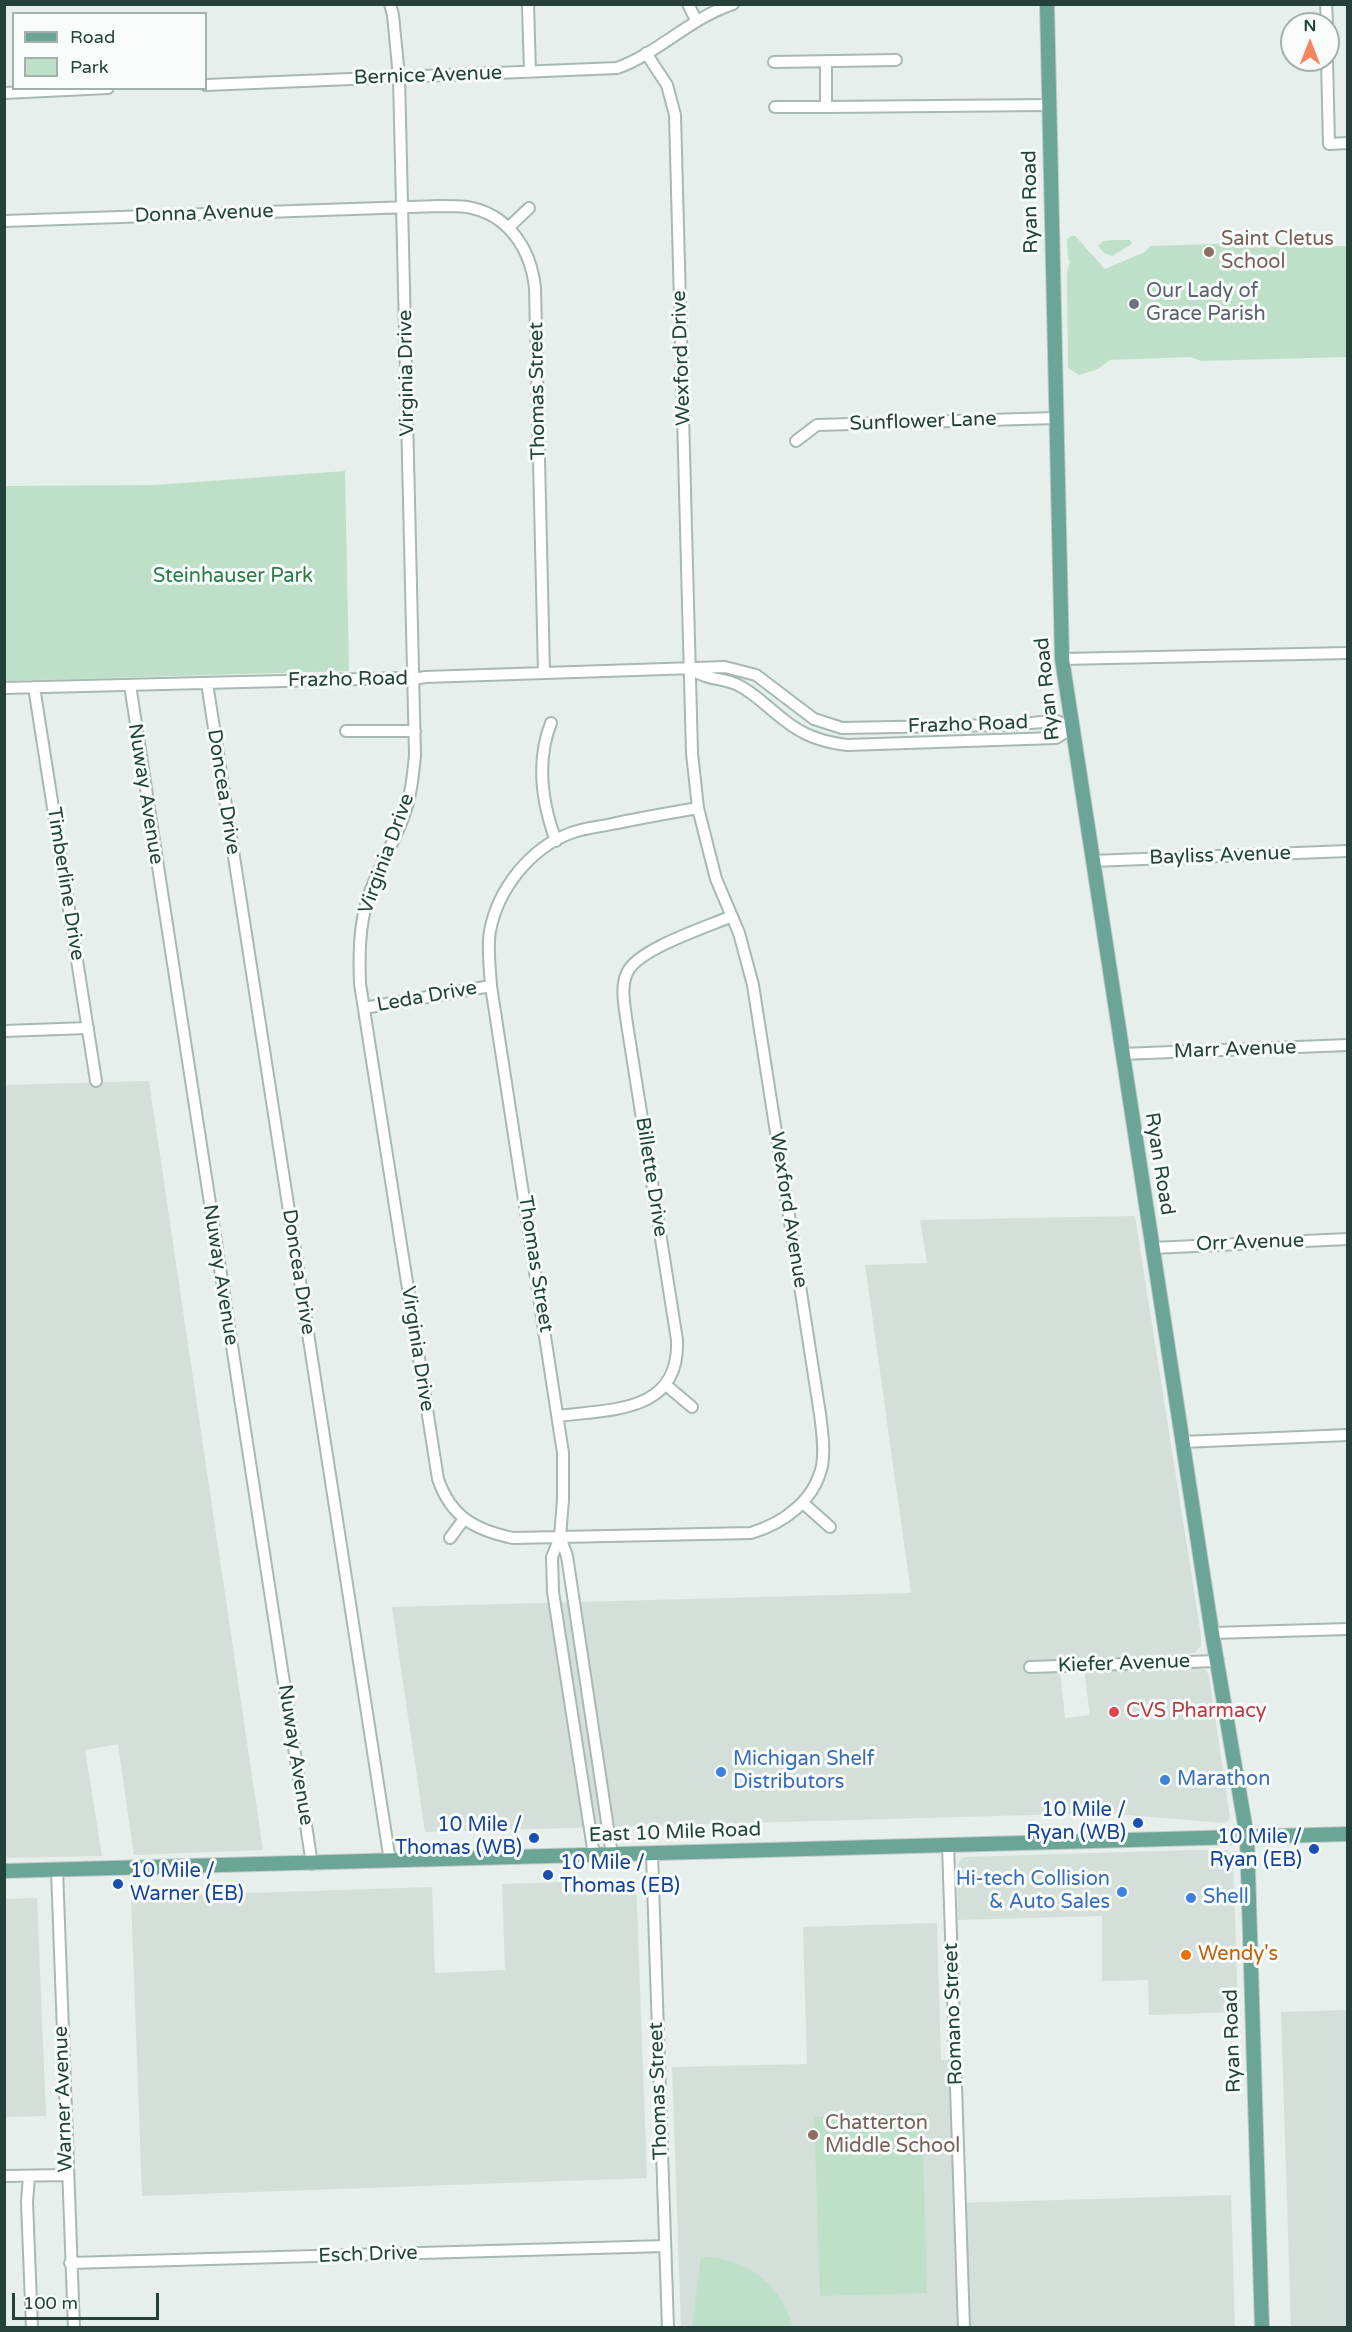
<!DOCTYPE html>
<style>
body{margin:0}
#map{position:relative;width:1352px;height:2332px;overflow:hidden;background:#e6efeb;font-family:"Varela Round",sans-serif}
canvas{display:block}
.frame{position:absolute;inset:0;border:6px solid #24423a;pointer-events:none}
.legend{position:absolute;left:12px;top:12px;width:195px;height:78px;box-sizing:border-box;background:#f7fbf9;border:2px solid #a3b1ad;margin:0;padding:8px 10px;list-style:none;font-size:18px;color:#24423a}
.legend li{display:flex;align-items:center;gap:12px;height:30px}
.legend b{width:30px;border:2px solid #a3b1ad}
.north{position:absolute;left:1280px;top:12px;width:60px;height:60px;box-sizing:border-box;background:#f7fbf9;border:2px solid #a3b1ad;border-radius:50%;rotate:0deg;font-size:16px;font-weight:700;line-height:24px;text-align:center;color:#24423a}
.north::after{content:'';display:block;margin:auto;width:21px;height:27px;background:#f4845f;clip-path:polygon(50% 0,100% 100%,50% 72%,0 100%)}
.scale{position:absolute;left:12px;top:2293px;width:147px;height:27px;box-sizing:border-box;border:3px solid #24423a;border-top:0;padding-left:8px;font-size:18px;line-height:21px;white-space:nowrap;color:#24423a;-webkit-text-stroke:4px #f7fbf9;paint-order:stroke}
</style>
<div id="map">
<canvas width="1352" height="2332"></canvas>
<div class="frame"></div>
<ul class="legend">
<li><b style="height:8px;background:#6aa596"></b>Road</li>
<li><b style="height:16px;background:#bfe0c8"></b>Park</li>
</ul>
<div class="north">N</div>
<div class="scale">100 m</div>
</div>
<script>
const context = document.querySelector('canvas').getContext('2d');
context.lineJoin = 'round';
function fillPath(path, color) { context.fillStyle = color; context.fill(path, 'evenodd'); }
function trace(path, color, width, dash) { context.strokeStyle = color; context.lineWidth = width; context.lineCap = dash ? 'butt' : 'round'; context.setLineDash(dash || []); context.stroke(path); }
function drawText(font, color, halo, rows, align = 'center') {
  context.font = font + ' "Varela Round",sans-serif'; context.lineWidth = 6; context.setLineDash([]); context.textBaseline = 'middle'; context.strokeStyle = halo; context.fillStyle = color; for (const [text, x, y, turn = 0] of rows) {
    context.save(); context.translate(x, y); context.rotate((+turn || 0) * Math.PI / 180); context.textAlign = isNaN(turn) ? turn : align; if (halo) context.strokeText(text, 0, 0); context.fillText(text, 0, 0); context.restore();
  }
}
fillPath(new Path2D(`
 M149 1081 263 1850 134 1855 118 1744 85 1750 102 1856 5 1858 4 1085Z
 M1135 1216 1201 1635V1646L1195 1653 1188 1654 1059 1659 1065 1718 1090 1715 1084 1670 1196 1667 1206 1670 1209 1676 1230 1817 1228 1821 1223 1823 1103 1813 425 1832 392 1607 911 1593 865 1265 927 1263 920 1220Z
 M1192 1850H1227L1233 1855 1238 2012 1149 2015 1148 1980 1102 1981V1916L958 1920 957 1867 961 1859 965 1857Z
 M636 1880 647 2178 142 2196 131 1897 432 1887 435 1973 505 1970 502 1884Z
 M37 1898 46 2116 5 2117V1899Z
 M937 1923 941 2060H950L955 2203 1231 2195 1235 2327H681L672 2067 807 2064 803 1927Z
 M1347 2010V2327H1291L1281 2012Z`), '#d4dfda');
fillPath(new Path2D(`
 M1071 236H1075L1105 269 1145 252 1150 246 1244 243V247L1347 246V357L1201 361 1191 357 1110 360 1098 369 1079 375 1068 368 1067 273 1070 261 1068 259 1067 239Z
 M1116 240H1130L1132 244 1112 256 1104 253 1098 246 1103 241Z
 M345 471 349 671 5 681V486L155 485Z
 M922 2113 927 2293 820 2296 814 2117Z
 M701 2257C746 2257 781 2284 793 2327H692Z`), '#bfe0c8');
const minor = new Path2D(`
 M390 4 393 15 399 77 415 755C413 776 411 797 403 818 393 845 377 870 368 898 359 926 359 955 360 984L438 1479C451 1517 475 1530 513 1538L751 1533C784 1523 814 1501 822 1466 825 1449 822 1431 820 1414L753 985 739 933 716 879 698 808 692 753 675 115 667 85 646 53
 M528 4 530 72
 M688 4 696 20
 M1326 4 1327 24
 M1327 60 1329 144 1348 143
 M826 61V107L1049 105
 M774 62 896 60
 M206 85 617 68C659 53 690 18 733 4
 M4 93 108 88
 M775 107H826
 M4 221 439 206C448 206 458 206 467 207 509 214 531 250 535 288L544 673
 M509 227 529 208
 M796 441 817 425 1056 418
 M1062 659 1348 653
 M691 669C709 681 721 677 738 685 756 694 768 708 783 719 802 735 822 742 847 745L1056 738 1072 728
 M207 683 390 1861
 M130 685 312 1864
 M34 687 96 1081
 M4 688 402 678 414 679 425 677 725 667 756 675 814 719 842 728 1002 725 1057 721 1072 728
 M551 723C536 761 542 803 556 841
 M346 731H415
 M1092 861 1348 851
 M364 1008 491 986
 M4 1031 88 1028
 M1122 1054 1348 1045
 M1152 1248 1348 1239
 M666 1385 692 1407
 M558 1416C612 1409 680 1413 677 1340L627 1024C625 1008 620 988 627 973 637 949 707 927 732 916
 M1182 1442 1348 1435
 M803 1503 830 1527
 M560 1537 552 1557 553 1592 594 1855
 M450 1538 464 1519
 M1212 1633 1348 1629
 M1030 1667 1218 1661
 M948 1845 964 2328
 M652 1854 668 2328
 M612 1855 567 1556 560 1537 563 1500V1453L491 986C490 968 487 949 490 931 498 889 530 848 571 833 584 828 599 827 612 824 640 818 669 813 698 808
 M57 1870 74 2328
 M4 2176 67 2175
 M29 2176 27 2202 32 2328
 M70 2263 665 2246`);
const major = new Path2D(`
 M1047 4 1062 659 1212 1633 1247 1837 1262 2328
 M4 1871 1348 1834`);
trace(minor, '#a8b8b2', 14);
trace(major, '#c2cac8', 16);
trace(minor, '#fff', 10);
trace(major, '#6aa596', 14);
for (const [x, y, r, color] of [
 [1209,252,6,"#8d6e63"],
 [1134,304,6,"#6b7280"],
 [1114,1712,6,"#e0444e"],
 [721,1772,6,"#3f7fe0"],
 [1165,1780,6,"#3f7fe0"],
 [1138,1823,6,"#1a4fb4"],
 [534,1838,6,"#1a4fb4"],
 [1314,1849,6,"#1a4fb4"],
 [548,1875,6,"#1a4fb4"],
 [118,1884,6,"#1a4fb4"],
 [1122,1892,6,"#3f7fe0"],
 [1191,1898,6,"#3f7fe0"],
 [1186,1955,6,"#e8710a"],
 [813,2135,6,"#8d6e63"]
]) { const dot = new Path2D(); dot.arc(x, y, r, 0, 2 * Math.PI); context.fillStyle = color; context.fill(dot); trace(dot, '#f7fbf9', 2); }
drawText('20px', '#24423a', '#f7fbf9', [
 ["Bernice Avenue",428,76,-2],
 ["Ryan Road",1031,202,-91],
 ["Donna Avenue",204,214,-2],
 ["Wexford Drive",682,358,-92],
 ["Virginia Drive",407,373,-91],
 ["Thomas Street",538,391,-91],
 ["Sunflower Lane",923,422,-2],
 ["Frazho Road",348,680,-1],
 ["Ryan Road",1048,689,-96],
 ["Frazho Road",968,725,-2],
 ["Doncea Drive",223,792,81],
 ["Nuway Avenue",145,794,81],
 ["Virginia Drive",387,854,-70],
 ["Bayliss Avenue",1220,856,-2],
 ["Timberline Drive",65,884,81],
 ["Leda Drive",427,997,-10],
 ["Marr Avenue",1235,1050,-2],
 ["Ryan Road",1159,1164,81],
 ["Billette Drive",651,1177,81],
 ["Wexford Avenue",788,1210,81],
 ["Orr Avenue",1250,1243,-2],
 ["Thomas Street",535,1264,81],
 ["Doncea Drive",298,1272,81],
 ["Nuway Avenue",220,1275,81],
 ["Virginia Drive",417,1349,81],
 ["Kiefer Avenue",1124,1664,-2],
 ["Nuway Avenue",295,1755,81],
 ["East 10 Mile Road",675,1833,-2],
 ["Romano Street",954,2014,-92],
 ["Ryan Road",1233,2041,-92],
 ["Thomas Street",659,2091,-92],
 ["Warner Avenue",64,2099,-92],
 ["Esch Drive",368,2255,-2]
]);
drawText('20px', '#785e54', '#f7fbf9', [
 ["Saint Cletus",1221,240],
 ["School",1221,263],
 ["Chatterton",825,2124],
 ["Middle School",825,2147]
], 'left');
drawText('20px', '#5b616d', '#f7fbf9', [
 ["Our Lady of",1146,292],
 ["Grace Parish",1146,315]
], 'left');
drawText('20px', '#2d7a4b', '#f7fbf9', [
 ["Steinhauser Park",233,577]
]);
drawText('20px', '#be3a42', '#f7fbf9', [
 ["CVS Pharmacy",1126,1712]
], 'left');
drawText('20px', '#366cbe', '#f7fbf9', [
 ["Michigan Shelf",733,1760],
 ["Distributors",733,1783],
 ["Marathon",1177,1780],
 ["Hi-tech Collision",1110,1880,"right"],
 ["& Auto Sales",1110,1903,"right"],
 ["Shell",1203,1898]
], 'left');
drawText('20px', '#164399', '#f7fbf9', [
 ["10 Mile /",1126,1811],
 ["Ryan (WB)",1126,1834],
 ["10 Mile /",522,1826],
 ["Thomas (WB)",522,1849],
 ["10 Mile /",1302,1838],
 ["Ryan (EB)",1302,1861],
 ["10 Mile /",560,1864,"left"],
 ["Thomas (EB)",560,1887,"left"],
 ["10 Mile /",130,1872,"left"],
 ["Warner (EB)",130,1895,"left"]
], 'right');
drawText('20px', '#c56008', '#f7fbf9', [
 ["Wendy's",1198,1955]
], 'left');
</script>
